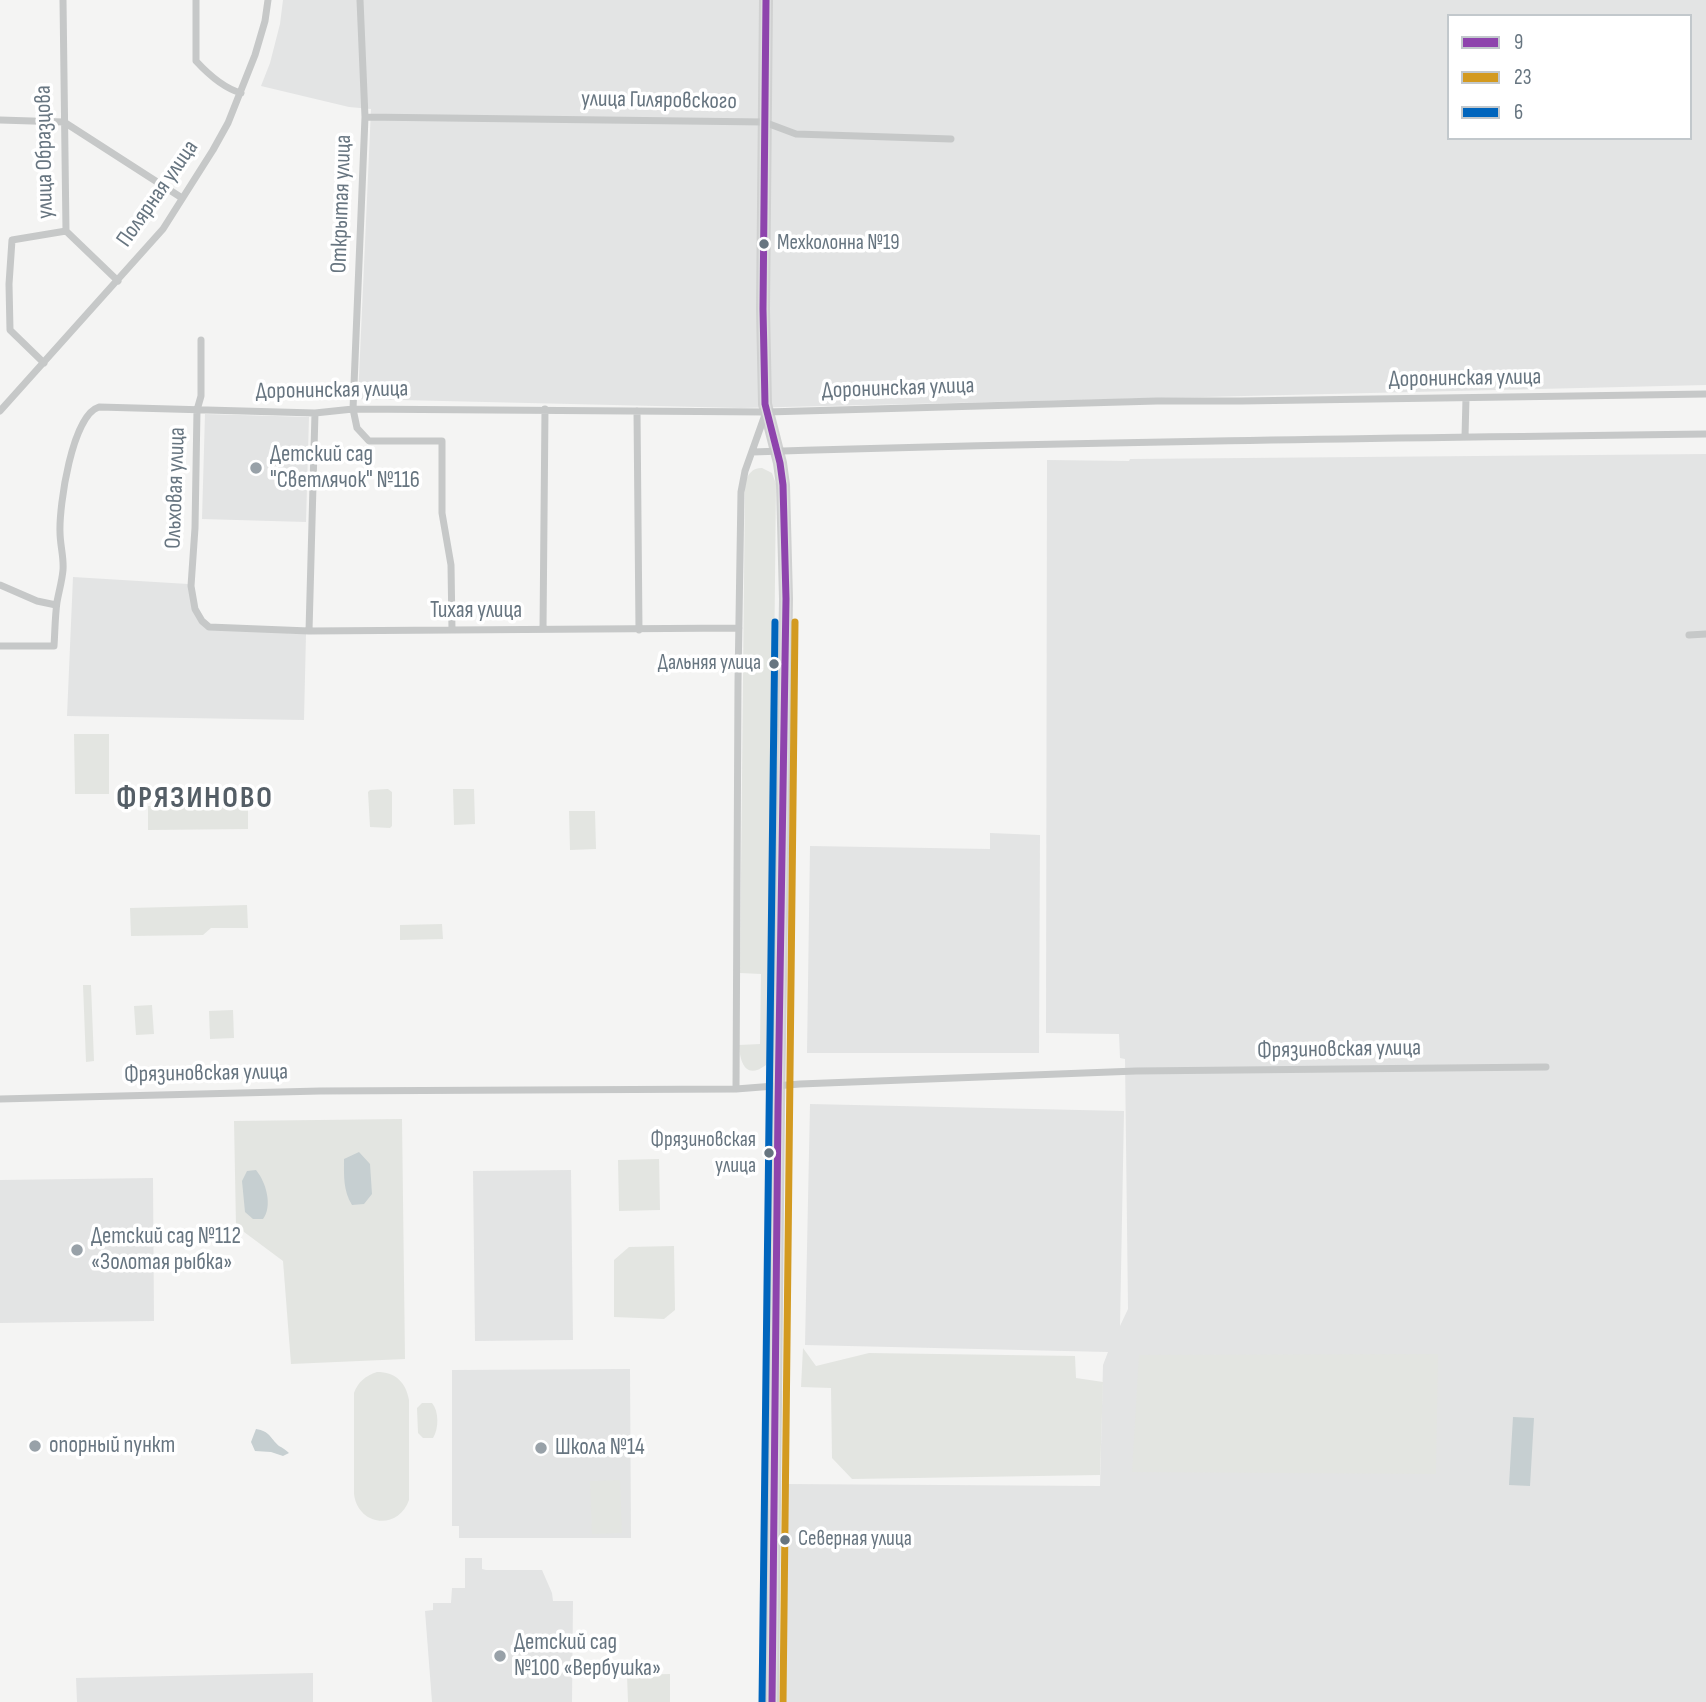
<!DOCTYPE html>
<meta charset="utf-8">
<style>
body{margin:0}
#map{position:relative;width:1706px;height:1702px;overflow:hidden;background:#f4f4f3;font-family:"Sofia Sans Condensed",sans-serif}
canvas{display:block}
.legend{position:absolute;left:1447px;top:14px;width:245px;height:126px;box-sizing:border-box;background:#fff;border:2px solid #c2c8cc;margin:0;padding:9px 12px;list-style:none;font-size:21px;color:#677580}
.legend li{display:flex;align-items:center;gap:14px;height:35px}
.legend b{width:35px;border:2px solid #c2c8cc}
</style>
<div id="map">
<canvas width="1706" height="1702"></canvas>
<ul class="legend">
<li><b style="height:9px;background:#8e44ad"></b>9</li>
<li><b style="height:9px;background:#d39a20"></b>23</li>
<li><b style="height:9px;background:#0065bd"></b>6</li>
</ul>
</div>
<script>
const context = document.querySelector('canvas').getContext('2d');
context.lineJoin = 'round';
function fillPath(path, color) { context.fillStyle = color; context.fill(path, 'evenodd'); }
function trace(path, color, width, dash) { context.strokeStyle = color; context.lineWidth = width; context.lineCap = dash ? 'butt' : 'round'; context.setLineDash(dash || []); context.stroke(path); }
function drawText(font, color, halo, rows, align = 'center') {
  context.font = font + ' "Sofia Sans Condensed",sans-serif'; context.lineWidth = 7; context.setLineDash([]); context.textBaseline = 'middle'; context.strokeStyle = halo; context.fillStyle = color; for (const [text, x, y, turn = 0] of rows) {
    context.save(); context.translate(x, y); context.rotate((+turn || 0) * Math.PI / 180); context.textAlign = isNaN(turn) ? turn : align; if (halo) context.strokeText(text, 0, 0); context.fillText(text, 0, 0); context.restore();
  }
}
fillPath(new Path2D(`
 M283 0H1706V385L741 408 358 399 371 109 349 107 261 86 270 63 280 24ZM1449 16H1690V138H1449Z
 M205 414 309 417 306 522 202 519Z
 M1706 454V1702H784L785 1484 1100 1486 1103 1365 1108 1352 805 1345 810 1104 1124 1111 1120 1326 1128 1309 1125 1059 1120 1058 1119 1034 1046 1033 1047 460 1129 461 1130 459Z
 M73 577 188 584 207 629 306 634 304 720 67 716Z
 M990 833 1040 835 1039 1053H807L810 846 990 849Z
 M571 1170 573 1340 475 1341 473 1171Z
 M153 1178 154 1321 0 1323V1180Z
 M630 1369 631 1538H459V1526H452V1370Z
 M465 1558H482V1569L486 1570H542L552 1593 553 1601H573L572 1702H432L425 1611 433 1610V1603H451L452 1588H465Z
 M313 1673V1702H77L76 1678Z`), '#e3e4e4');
fillPath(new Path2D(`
 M762 468 772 473 776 484 770 1055 766 1065C746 1080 740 1063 739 1045L760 1044 761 974 740 973 745 483C748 474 752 468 762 468Z
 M74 734H109V794H75Z
 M388 789 392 792V826L390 828 370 827 368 792 370 790Z
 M453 789H474L475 824 454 825Z
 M248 805V829L148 830V806Z
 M569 811H595L596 849 570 850Z
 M247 905 248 928H211L203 935 131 936 130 908Z
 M442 924 443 939 400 940V925Z
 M83 985H91L94 1061 86 1062Z
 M152 1005 154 1034 136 1035 134 1006Z
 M233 1010 234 1038 210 1039 209 1011Z
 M402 1119 405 1359 291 1364 283 1261 236 1226 234 1121Z
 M659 1159 660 1210 619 1211 618 1160Z
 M674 1246 675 1310 664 1319 614 1317V1260L629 1247Z
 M803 1348 816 1366 869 1353 1075 1356 1076 1378 1103 1382 1100 1475 852 1479 832 1458 831 1388 801 1387Z
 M1438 1354 1436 1474 1132 1472 1139 1355Z
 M377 1372C395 1372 406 1382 409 1400V1500C398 1531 358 1526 354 1494V1393C358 1382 365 1376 377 1372Z
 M422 1403H432C439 1411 439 1429 433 1438H423L418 1433 417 1408Z
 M620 1480 622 1533 592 1534 590 1481Z
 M670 1674V1702H628L627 1675Z`), '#e3e5e1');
fillPath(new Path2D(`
 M359 1152 370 1164 372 1194 364 1204 352 1205C343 1190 344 1176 344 1159Z
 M256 1170C266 1182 273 1206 263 1219H253L245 1212 242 1181 247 1171Z
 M1513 1417 1534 1418 1530 1486 1509 1485Z
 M256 1429C270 1431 270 1438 279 1446 283 1448 286 1450 289 1453L283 1456 271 1452 255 1451 251 1442Z`), '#c6cfd1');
const secondary = new Path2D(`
 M766 0 763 309 765 404 780 463 783 485 786 599 778 1106 772 1702`);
trace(secondary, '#d0d1d1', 14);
trace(new Path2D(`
 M63 0 66 231 118 281
 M196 0V61C208 74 223 88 241 93
 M360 0 365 117 353 409 357 428 369 441H442V513L451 565 452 630
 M365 117 764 122 796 134 951 139
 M0 120 64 122 182 198
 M201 340V396L197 410 195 528 191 586 195 609 202 621 209 627 309 631 739 628
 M44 363 10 330 9 284 12 240 66 231
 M0 411 163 229 213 150 228 123 255 55 265 21 268 0
 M637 411 639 630
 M1465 437 1466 398
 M752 452C1070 442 1388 438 1706 434
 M0 585 37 601 56 605
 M543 629 545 409
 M309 631 315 413
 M1689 635 1706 634
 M0 646H54C55 631 55 616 57 602 59 591 62 581 63 570 64 557 60 545 60 532 59 506 72 415 99 407L315 413 353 409 767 412 1157 401H1241L1706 394
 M736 1089 738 682 741 492 745 471 766 412
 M0 1099 320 1091 736 1089 800 1084 1136 1071 1546 1067`), '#c6c8c8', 7);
trace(secondary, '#dcddde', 10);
trace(new Path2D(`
 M766 0 763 309 765 404 780 463 783 485 786 599 778 1106 772 1702`), '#8e44ad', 7);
trace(new Path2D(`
 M783 1702 795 622`), '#d39a20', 7);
trace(new Path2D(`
 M762 1702 775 622`), '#0065bd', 7);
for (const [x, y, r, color] of [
 [764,244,6,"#677580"],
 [256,468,7,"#98a1a8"],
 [774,664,6,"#677580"],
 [769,1153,6,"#677580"],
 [77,1250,7,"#98a1a8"],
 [35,1446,7,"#98a1a8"],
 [541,1448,7,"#98a1a8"],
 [785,1540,6,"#677580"],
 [500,1656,7,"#98a1a8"]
]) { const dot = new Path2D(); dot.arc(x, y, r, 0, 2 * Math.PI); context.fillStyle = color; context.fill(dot); trace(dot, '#fff', 2.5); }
drawText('21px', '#677580', '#fff', [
 ["Мехколонна №19",777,244],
 ["Дальняя улица",761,664,"right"],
 ["Фрязиновская",756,1141,"right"],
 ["улица",756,1167,"right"],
 ["Северная улица",798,1540]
], 'left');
drawText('23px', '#677580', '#fff', [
 ["улица Гиляровского",659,101,1],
 ["улица Образцова",45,152,-91],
 ["Полярная улица",158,194,-55],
 ["Открытая улица",342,204,-88],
 ["Доронинская улица",1465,379,-1],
 ["Доронинская улица",898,389,-2],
 ["Доронинская улица",332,391,-1],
 ["Ольховая улица",176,488,-88],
 ["Тихая улица",476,611],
 ["Фрязиновская улица",1339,1050,-1],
 ["Фрязиновская улица",206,1074,-1]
]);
drawText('23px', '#677580', '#fff', [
 ["Детский сад",270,455],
 ["\"Светлячок\" №116",270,481],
 ["Детский сад №112",91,1237],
 ["«Золотая рыбка»",91,1263],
 ["опорный пункт",49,1446],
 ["Школа №14",555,1448],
 ["Детский сад",514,1643],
 ["№100 «Вербушка»",514,1669]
], 'left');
context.letterSpacing = '2px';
drawText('bold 30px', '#545e66', '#fff', [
 ["ФРЯЗИНОВО",195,799]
]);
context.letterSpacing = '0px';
</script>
